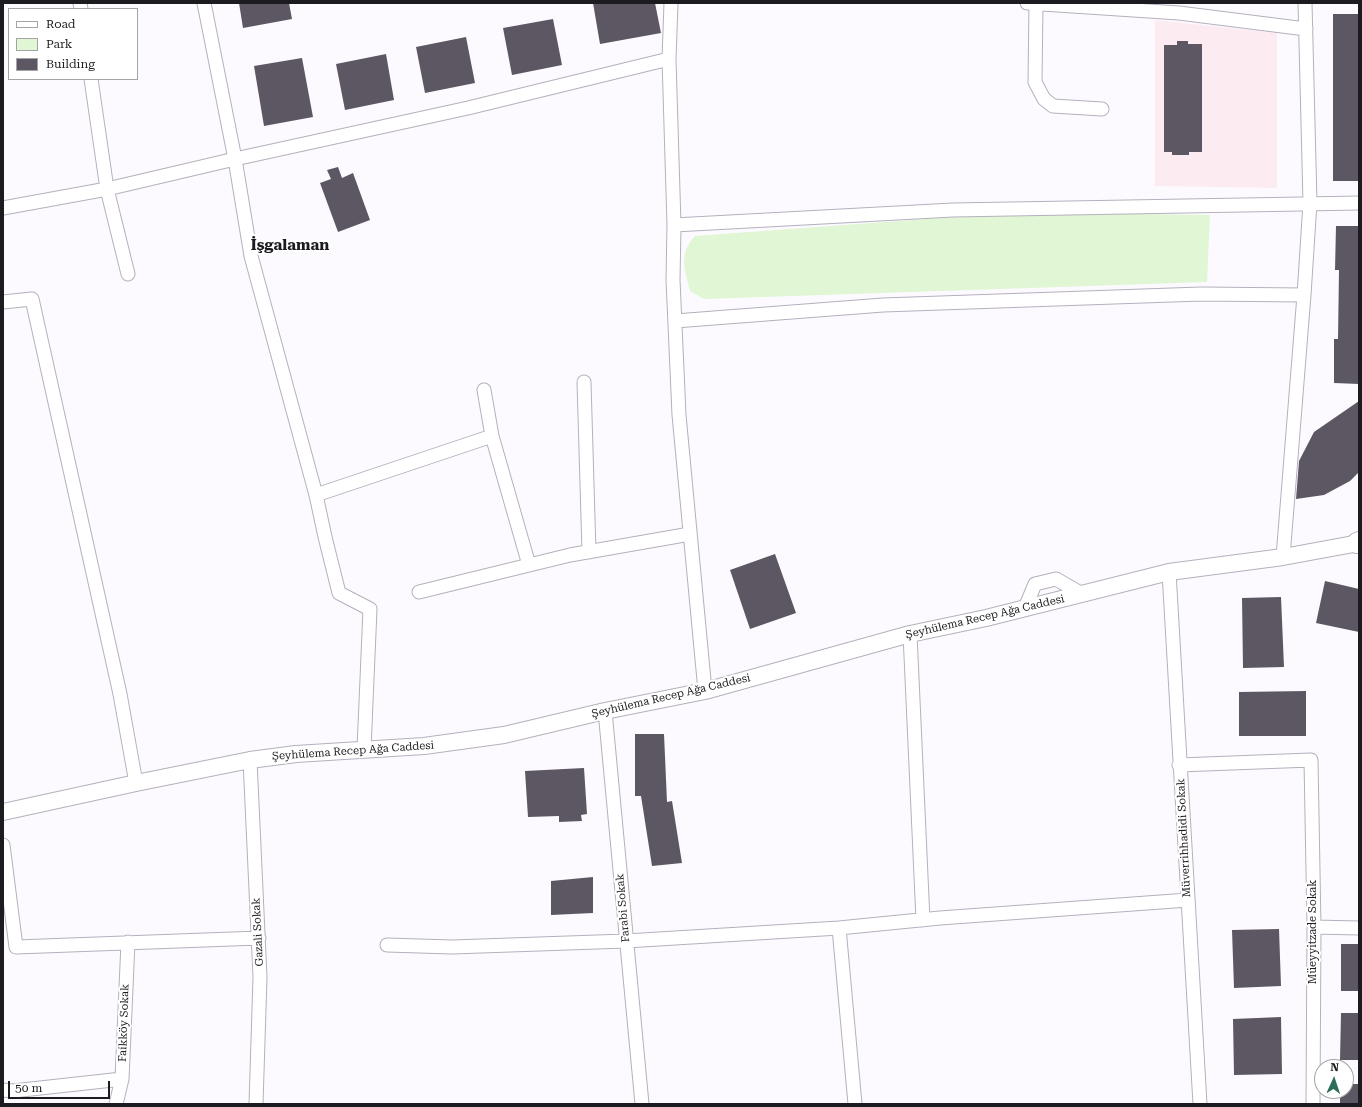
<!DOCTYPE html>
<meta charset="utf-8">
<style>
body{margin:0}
#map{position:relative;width:1362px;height:1107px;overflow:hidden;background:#fcfaff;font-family:"Roboto Serif",serif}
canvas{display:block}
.frame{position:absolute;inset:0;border:4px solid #1c1b1f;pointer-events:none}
.legend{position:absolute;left:8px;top:8px;width:130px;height:72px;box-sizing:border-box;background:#fff;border:1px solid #a4a4a5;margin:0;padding:5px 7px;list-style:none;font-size:12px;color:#1c1b1f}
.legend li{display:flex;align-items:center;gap:8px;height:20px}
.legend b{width:20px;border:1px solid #a4a4a5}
.north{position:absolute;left:1314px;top:1059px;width:40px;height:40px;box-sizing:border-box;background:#fff;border:1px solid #a4a4a5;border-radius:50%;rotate:3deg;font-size:11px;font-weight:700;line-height:16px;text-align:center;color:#1c1b1f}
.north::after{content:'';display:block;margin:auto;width:14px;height:18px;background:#2d6d5c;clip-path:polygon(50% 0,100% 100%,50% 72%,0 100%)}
.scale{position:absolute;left:8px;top:1081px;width:102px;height:18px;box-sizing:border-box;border:2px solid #1c1b1f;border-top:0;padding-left:5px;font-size:12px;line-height:14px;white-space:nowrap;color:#1c1b1f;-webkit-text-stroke:3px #fff;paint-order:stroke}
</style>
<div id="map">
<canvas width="1362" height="1107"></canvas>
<div class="frame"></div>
<ul class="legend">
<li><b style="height:5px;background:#fff"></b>Road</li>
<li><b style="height:11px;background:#e0f6d4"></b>Park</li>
<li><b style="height:11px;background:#5c5762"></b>Building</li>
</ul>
<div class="north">N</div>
<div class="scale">50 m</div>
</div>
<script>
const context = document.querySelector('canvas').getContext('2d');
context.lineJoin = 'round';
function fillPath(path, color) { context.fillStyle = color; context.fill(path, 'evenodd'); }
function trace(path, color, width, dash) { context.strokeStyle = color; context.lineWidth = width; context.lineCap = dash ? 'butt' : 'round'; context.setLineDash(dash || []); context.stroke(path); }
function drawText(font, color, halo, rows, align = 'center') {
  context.font = font + ' "Roboto Serif",serif'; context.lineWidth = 4; context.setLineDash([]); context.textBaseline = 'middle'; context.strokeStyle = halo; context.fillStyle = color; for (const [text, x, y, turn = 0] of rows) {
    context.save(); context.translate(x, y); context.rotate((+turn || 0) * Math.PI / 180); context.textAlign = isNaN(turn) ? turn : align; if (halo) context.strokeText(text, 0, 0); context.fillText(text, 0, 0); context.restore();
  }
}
fillPath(new Path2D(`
 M1155 20 1277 33V188L1155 186Z`), '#fcecf1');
fillPath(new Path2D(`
 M1066 213 1210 215 1207 282 704 299 690 291C685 270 678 254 695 236L939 218Z`), '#e0f6d4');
fillPath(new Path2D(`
 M239 3H289L292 19 243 28Z
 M593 3H655L661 33 600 44Z
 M1333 14H1359V181H1333Z
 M553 19 562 65 512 75 503 28Z
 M466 37 475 83 425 93 416 47Z
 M1177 41H1188V44H1202V152H1189V155H1172V152H1164V45H1177Z
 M386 54 394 100 345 110 336 64Z
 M302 58 313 117 264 126 254 66Z
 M338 167 342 178 353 173 370 220 338 232 320 183 331 179 327 170Z
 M1336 226H1359V384L1334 383V339H1338L1339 270H1335Z
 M1359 401V472L1350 481 1324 495 1296 499 1299 461 1314 432Z
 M775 554 796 613 750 629 730 570Z
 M1325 581 1359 589V632L1316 623Z
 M1281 597 1284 667 1243 668 1242 598Z
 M1306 691V736H1239V692Z
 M635 734H664L667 802 672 801 682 863 652 866 641 796H635Z
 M584 768 587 814 581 815 582 821 559 822V816L528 817 525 771Z
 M593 877V913L551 915V881Z
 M1279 929 1281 986 1234 988 1232 930Z
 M1341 944H1359V991H1341Z
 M1341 1013H1359V1060H1340Z
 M1281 1017 1282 1074 1234 1075 1233 1019Z
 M1346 1084H1359V1104H1340V1091H1346Z`), '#5c5762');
const minor = new Path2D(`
 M80 3 81 9
 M671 3 669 59 674 225 673 280 679 415 705 691
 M1027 3 1179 13 1306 29
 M1036 4 1035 82 1044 99 1053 106 1102 109
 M91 79 107 189 128 274
 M3 208 107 189 235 159 204 3
 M674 225 953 210 1359 203
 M3 302 32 299 120 694 136 783
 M675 321 883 305 1201 294 1304 295
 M584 382 589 552
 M484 390 492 436 529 565
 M316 495 492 436
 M1283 557 1304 295 1310 203 1305 3
 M1169 572 1200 1104
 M419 592 570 555 690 534
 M1025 608 1035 584 1056 579 1082 594
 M910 634 923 920
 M605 711 642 1104
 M364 749 370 609 339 593 325 537 316 495 251 256 235 159 468 108 669 59
 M250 760 260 977 256 1104
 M1179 765 1311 760 1314 927 1313 1104
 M3 845 16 947 259 938
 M1314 927 1359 928
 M839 928 855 1104
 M387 945 452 947 626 941 839 928 940 918 1188 900
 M3 1090 13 1091 122 1079
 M116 1104 122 1079 128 942`);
const tertiary = new Path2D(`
 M3 812 136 783 250 760 296 754 424 746 504 735 605 711 705 691 910 634 986 618 1169 572 1283 557 1359 543`);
const primary = new Path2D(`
 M1357 543 1359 542`);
trace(minor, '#b5b0bd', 15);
trace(tertiary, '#b5b0bd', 18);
trace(primary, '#b5b0bd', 22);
trace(minor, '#fff', 13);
trace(tertiary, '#fff', 16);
trace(primary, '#fff', 20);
drawText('11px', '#1c1b1f', '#fff', [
 ["Şeyhülema Recep Ağa Caddesi",985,617,-13],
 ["Şeyhülema Recep Ağa Caddesi",671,696,-13],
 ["Şeyhülema Recep Ağa Caddesi",353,751,-4],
 ["Müverrihhadidi Sokak",1184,838,-93],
 ["Farabi Sokak",623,908,-95],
 ["Gazali Sokak",258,932,-93],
 ["Müeyyitzade Sokak",1313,932,-90],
 ["Faikköy Sokak",124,1023,-88]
]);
drawText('bold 15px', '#1c1b1f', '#fff', [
 ["İşgalaman",290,246]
]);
</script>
